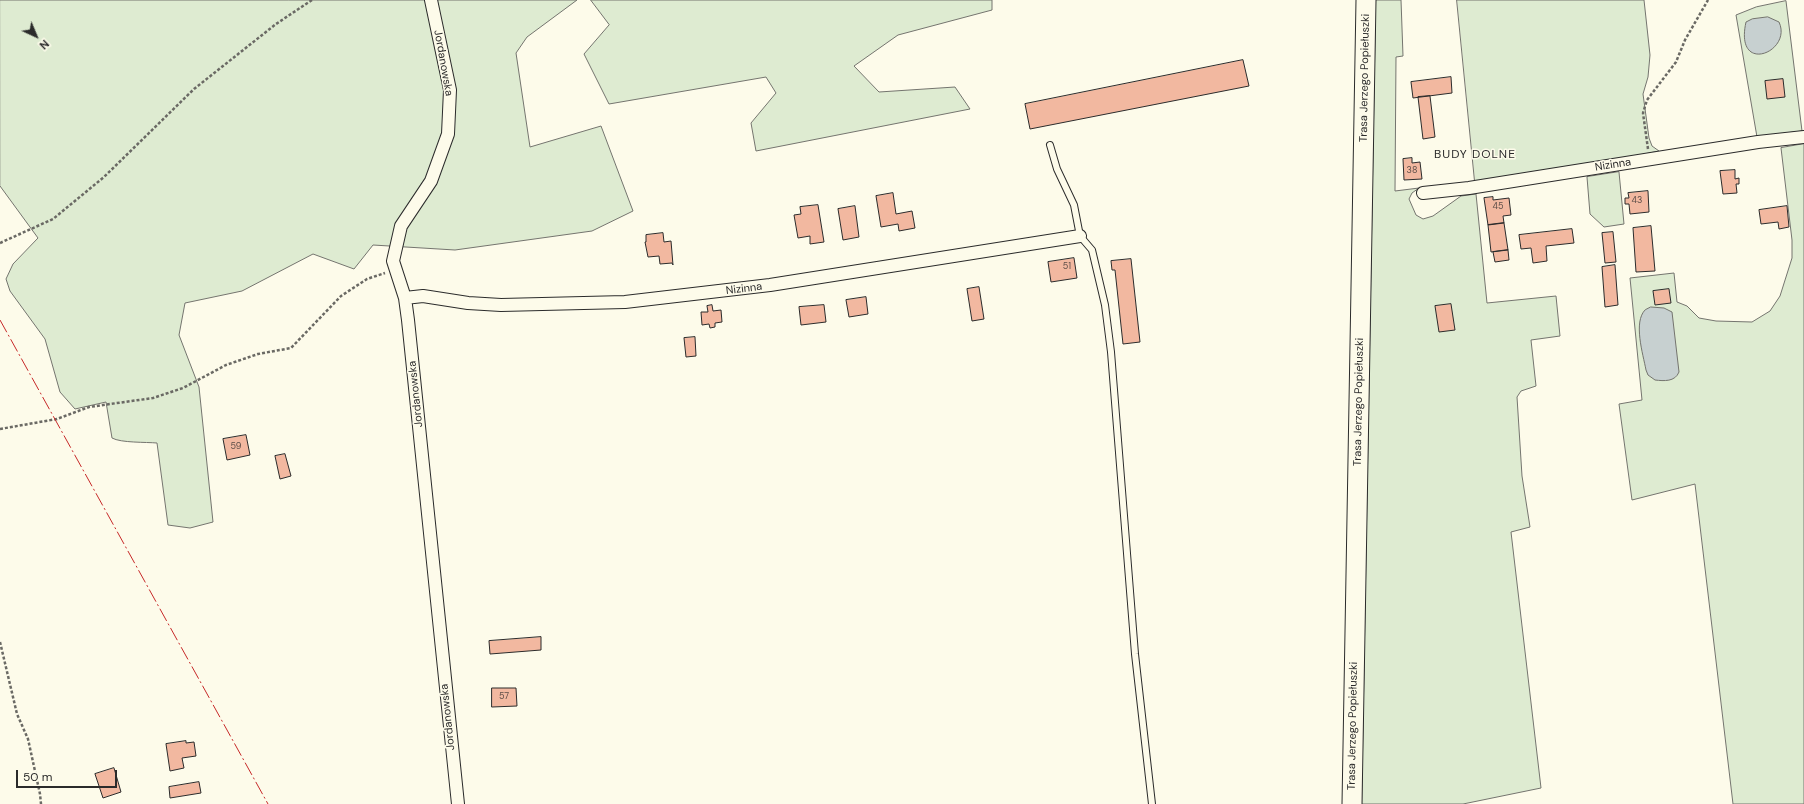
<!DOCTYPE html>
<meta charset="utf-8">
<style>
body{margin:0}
#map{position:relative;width:1804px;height:804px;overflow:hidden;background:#fdfbea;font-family:"DM Sans",sans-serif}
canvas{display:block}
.north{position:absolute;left:16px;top:16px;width:40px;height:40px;-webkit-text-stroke:3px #fdfbea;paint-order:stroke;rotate:136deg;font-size:11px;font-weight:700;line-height:16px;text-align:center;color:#2b2b2b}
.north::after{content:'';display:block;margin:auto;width:14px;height:18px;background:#2b2b2b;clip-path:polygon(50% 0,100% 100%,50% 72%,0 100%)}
.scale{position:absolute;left:16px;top:770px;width:101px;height:18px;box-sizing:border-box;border:2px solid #2b2b2b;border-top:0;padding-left:5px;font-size:12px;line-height:14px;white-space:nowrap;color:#2b2b2b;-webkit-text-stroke:3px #fdfbea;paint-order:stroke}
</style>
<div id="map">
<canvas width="1804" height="804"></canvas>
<div class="north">N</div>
<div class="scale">50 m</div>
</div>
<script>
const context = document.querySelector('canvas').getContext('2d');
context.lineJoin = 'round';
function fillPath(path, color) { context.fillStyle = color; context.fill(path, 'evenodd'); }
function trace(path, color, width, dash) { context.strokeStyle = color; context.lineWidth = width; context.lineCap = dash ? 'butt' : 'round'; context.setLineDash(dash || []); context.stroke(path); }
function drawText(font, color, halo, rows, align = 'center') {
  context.font = font + ' "DM Sans",sans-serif'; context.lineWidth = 3; context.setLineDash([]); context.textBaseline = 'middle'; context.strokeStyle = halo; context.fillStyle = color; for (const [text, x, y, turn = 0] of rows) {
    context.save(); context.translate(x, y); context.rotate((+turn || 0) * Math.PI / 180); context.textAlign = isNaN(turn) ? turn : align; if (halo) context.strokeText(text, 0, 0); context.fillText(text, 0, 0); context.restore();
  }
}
const green = new Path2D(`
 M0 0H577L527 37 516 53 530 147 601 126 633 211 592 231 455 250 373 245 354 269 313 254 242 291 185 303 179 335 199 387 213 522 190 528 168 525 157 443C146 442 121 443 112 438L106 402 75 409 60 392 45 339 10 291 6 279 13 264 38 238 0 186Z
 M591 0H992V10L898 35 854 66 879 92 955 87 970 109 756 151 751 123 776 93 766 77 609 104 584 54 609 25Z
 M1376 0H1401L1403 56 1396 57 1395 191 1419 188 1412 193 1409 199 1416 215 1423 219 1433 216 1461 196 1476 194 1487 303 1556 296 1560 336 1531 340 1536 386 1521 391 1517 397 1522 476 1530 527 1511 532 1541 788 1463 804H1362Z
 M1457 0H1644L1650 55 1648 77 1643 94 1649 138 1652 146 1659 151 1606 162 1475 182Z
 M1786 1 1802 131 1757 137 1736 15 1756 7Z
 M1804 144V804H1733L1695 484 1632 500 1619 404 1642 400 1630 278 1674 273 1677 302 1687 306 1699 318 1716 321 1752 322 1770 311 1780 296 1792 258V240L1781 148Z
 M1619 172 1624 224 1604 227 1590 214 1587 177Z`);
fillPath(green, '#deebd1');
trace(green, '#74746e', 1);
const water = new Path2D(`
 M1768 17 1779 22C1793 52 1734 76 1746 22L1752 19Z
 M1651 307 1664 308 1672 312 1679 372C1675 382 1664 381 1655 380L1648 375 1646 370C1643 354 1633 322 1645 310Z`);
fillPath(water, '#c7d0d0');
trace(water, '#74746e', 1);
const building = new Path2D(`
 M1243 60 1249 86 1030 129 1025 104Z
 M1451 77 1452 93 1413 98 1411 82Z
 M1783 79 1785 97 1767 99 1765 81Z
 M1430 96 1435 137 1423 139 1418 97Z
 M1412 158V163L1420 162 1422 179 1404 180 1403 159Z
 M1735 170V179L1739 178V184H1736L1737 193 1723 194 1720 171Z
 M1648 191 1649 212 1630 214 1629 204H1625V198H1629L1628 193Z
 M893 193 896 214 912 211 915 228 899 231 898 224 881 227 876 196Z
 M1493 197V200L1509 198 1511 215 1503 216 1504 223 1488 225 1484 198Z
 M818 205 824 242 810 244V236L798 238 794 215 801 214 800 207Z
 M855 206 859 237 843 240 838 209Z
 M1787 206 1789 227 1779 229 1778 222 1761 224 1759 210Z
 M1504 223 1508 250 1491 252 1488 225Z
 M1651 226 1655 271 1636 272 1633 228Z
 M1572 229 1574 243 1546 246 1547 261 1533 263 1531 248 1521 249 1519 235Z
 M1613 232 1616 262 1605 263 1602 233Z
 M663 233 664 242 671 241 673 265 672 263 660 264 659 256 648 257 645 242H646V235Z
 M1508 250 1509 260 1495 262 1493 252Z
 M1074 258 1077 278 1051 282 1048 262Z
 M1131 259 1140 342 1123 344 1115 270H1112L1111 261Z
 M1615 265 1618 305 1605 307 1602 267Z
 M979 287 984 319 972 321 967 289Z
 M1669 289 1671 303 1655 305 1653 291Z
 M866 297 868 314 849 317 846 300Z
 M1451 304 1455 330 1439 332 1435 306Z
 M712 305 713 311 721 310 722 322 715 323V327L710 328 709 324 702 325 701 312H708L707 306Z
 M824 305 826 322 801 325 799 307Z
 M695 337 696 356 686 357 684 338Z
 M246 435 250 455 227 460 223 439Z
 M285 454 291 476 280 479 275 456Z
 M541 637V650L490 654 489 641Z
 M492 688H516L517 706 492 707Z
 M186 741V743L194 742 196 756 182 758 184 768 170 771 166 744Z
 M114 768 121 792 103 798 95 774Z
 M199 782 201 793 170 798 169 787Z`);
fillPath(building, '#f2b8a0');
trace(building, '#2b2b2b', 1);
const lane = new Path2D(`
 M1050 145 1057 169 1074 205 1080 236 1092 250 1105 305 1111 352 1135 654 1152 804`);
const street = new Path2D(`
 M431 0 450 90 448 134 431 181 401 226 393 261 405 298 408 320 458 804
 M1423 193 1469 188 1758 142 1804 137
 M405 298 423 296 468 303 501 305 625 302 770 285 1080 236`);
const primary = new Path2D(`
 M1352 804 1366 0`);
trace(lane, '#2b2b2b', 8);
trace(street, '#2b2b2b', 14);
trace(primary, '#2b2b2b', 21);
trace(new Path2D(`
 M1648 149 1643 113 1647 100 1676 62 1685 40 1708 0
 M0 243 53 219 104 177 194 89 276 24 312 0
 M0 429 57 419 89 407 153 398 183 388 226 365 258 354 291 348 341 296 367 279 385 273
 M0 642 17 714 28 739 40 794 41 804`), '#6a6964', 2.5, [3, 2]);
trace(lane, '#fdfbea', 6);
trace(street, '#fdfbea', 12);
trace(primary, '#fdfbea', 19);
trace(new Path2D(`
 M0 320 268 804`), '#c62828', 1, [14, 3, 2, 3]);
drawText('9px', '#5d4e48', null, [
 ["38",1412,171],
 ["43",1637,201],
 ["45",1498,207],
 ["51",1067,267],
 ["59",236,447],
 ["57",504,697]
]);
drawText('11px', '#2b2b2b', '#fdfbea', [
 ["Jordanowska",443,63,80],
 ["Trasa Jerzego Popiełuszki",1365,78,-89],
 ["Nizinna",1613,165,-9],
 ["Nizinna",744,289,-7],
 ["Jordanowska",416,394,-96],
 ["Trasa Jerzego Popiełuszki",1359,402,-89],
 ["Jordanowska",448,717,-96],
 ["Trasa Jerzego Popiełuszki",1353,726,-89]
]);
context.letterSpacing = '1px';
drawText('12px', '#2b2b2b', '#fdfbea', [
 ["BUDY DOLNE",1475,155]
]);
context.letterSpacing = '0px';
</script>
